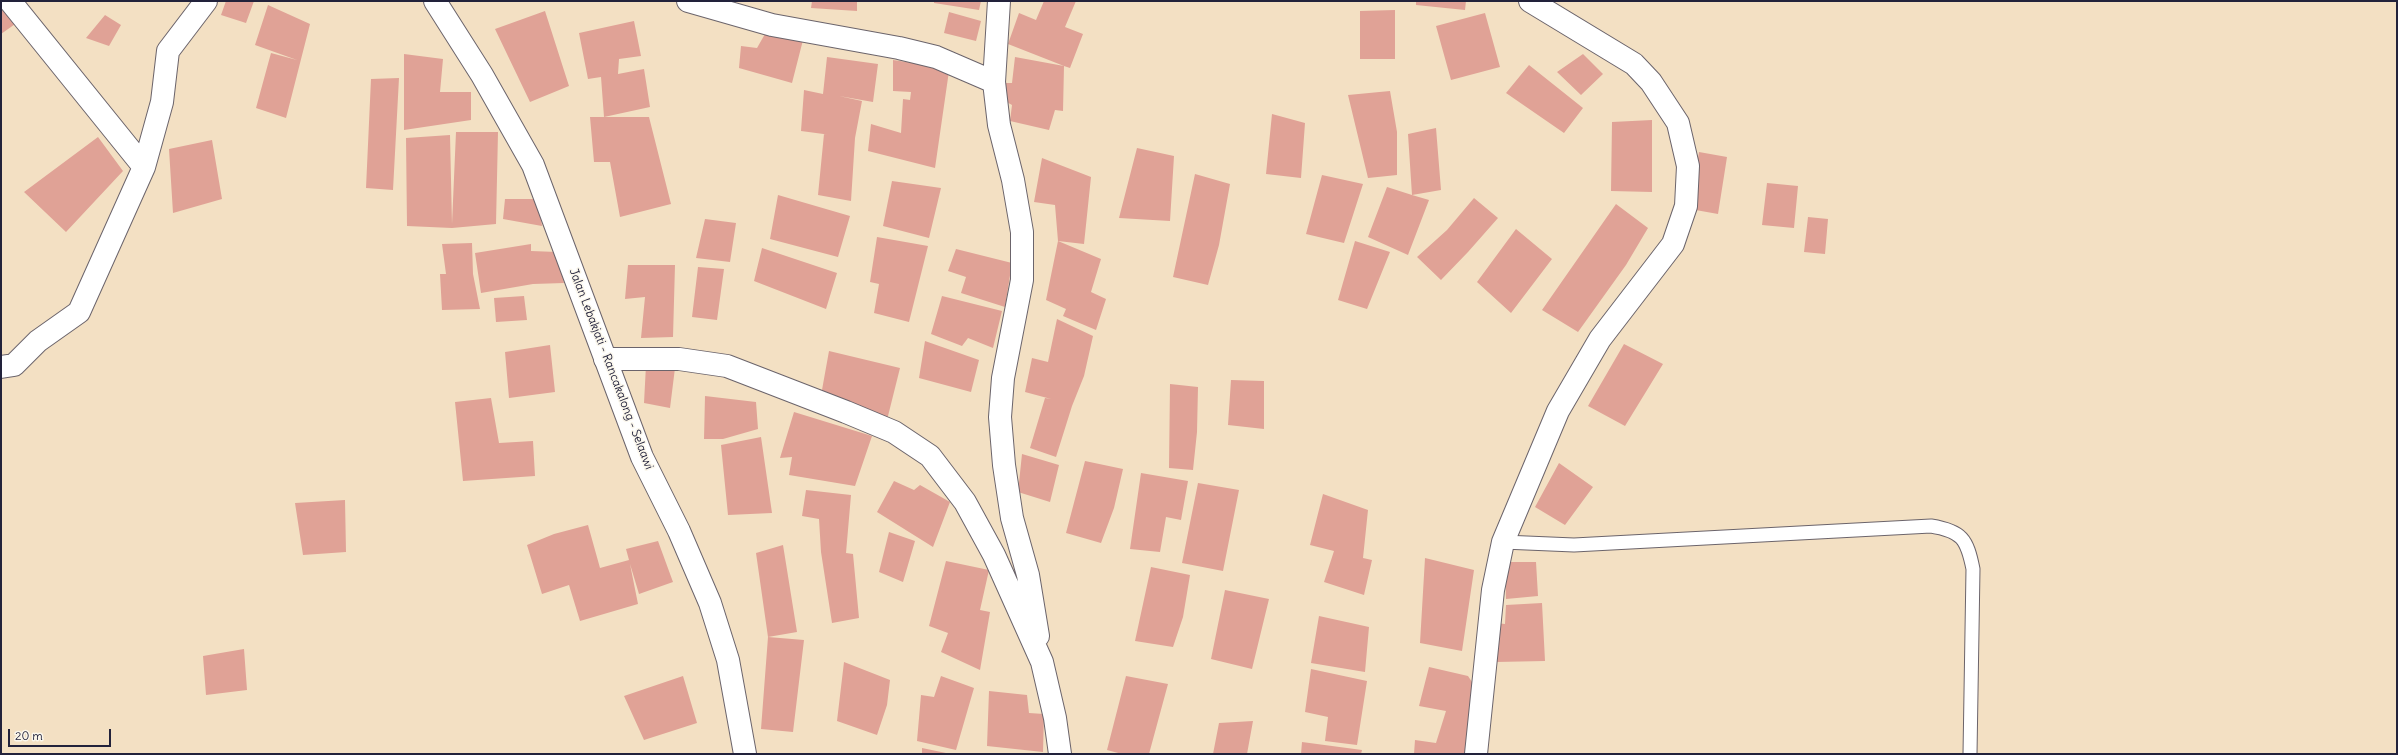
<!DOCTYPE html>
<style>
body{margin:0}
#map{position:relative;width:2398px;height:755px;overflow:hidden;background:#f3e0c3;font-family:Delius,sans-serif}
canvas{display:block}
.frame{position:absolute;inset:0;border:2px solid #22223b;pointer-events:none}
.scale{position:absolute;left:8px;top:729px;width:103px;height:18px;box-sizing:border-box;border:2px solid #22223b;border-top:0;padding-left:5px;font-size:12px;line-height:14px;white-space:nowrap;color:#22223b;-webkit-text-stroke:3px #fbf7ec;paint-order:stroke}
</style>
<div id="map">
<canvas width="2398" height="755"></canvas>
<div class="frame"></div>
<div class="scale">20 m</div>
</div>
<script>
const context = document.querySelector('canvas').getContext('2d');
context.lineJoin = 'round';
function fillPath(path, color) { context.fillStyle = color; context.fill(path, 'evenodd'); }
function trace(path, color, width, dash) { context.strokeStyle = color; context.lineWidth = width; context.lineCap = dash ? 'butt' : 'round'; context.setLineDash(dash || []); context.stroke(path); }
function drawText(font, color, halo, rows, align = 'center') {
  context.font = font + ' Delius,sans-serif'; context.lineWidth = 3; context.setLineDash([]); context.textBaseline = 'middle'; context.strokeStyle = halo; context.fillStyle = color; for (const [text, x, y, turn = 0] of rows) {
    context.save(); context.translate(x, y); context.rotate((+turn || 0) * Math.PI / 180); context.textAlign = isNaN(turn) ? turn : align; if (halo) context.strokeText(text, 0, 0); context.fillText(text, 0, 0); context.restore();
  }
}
fillPath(new Path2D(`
 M1 1 18 22 1 34Z
 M226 1H254L246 23 221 15Z
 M812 1H857V11L811 8Z
 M934 1H981L979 10 934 3Z
 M1044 1H1076L1065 27 1083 34 1070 68 1064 66 1063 111 1055 110 1049 130 1010 121 1012 105 1005 101 1004 83H1012L1015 57 1064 66 1008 44 1019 13 1036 20Z
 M1416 1H1466L1465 10 1416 5Z
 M268 5 310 24 286 118 256 108 271 53 297 60 255 45Z
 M1395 10V59H1360V11Z
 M545 11 569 86 530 102 495 29Z
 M949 12 981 21 976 41 944 33Z
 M1485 13 1500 67 1451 80 1436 26Z
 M105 15 121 25 109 46 86 38Z
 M634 21 641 56 619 59 618 74 644 69 650 107 604 117 601 77 588 79 579 33Z
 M765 34 803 40 792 83 739 68 741 46 757 48Z
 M404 54 443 59 440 92H471V120L404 130Z
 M1583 54 1603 74 1581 95 1557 72Z
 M827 57 878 64 873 102 839 96 862 101 855 138 851 201 818 195 824 134 831 135 801 131 804 90 823 94Z
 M893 60 926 65 949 71 935 168 868 151 871 124 901 133 903 99 910 100 911 92 893 91Z
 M1529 65 1583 108 1564 133 1506 93Z
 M399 78 393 190 366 188 371 79Z
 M1390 91 1397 132V175L1368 178 1348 95Z
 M1272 114 1305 123 1301 178 1266 174Z
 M590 117H649L671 204 620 217 610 162H594Z
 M1652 120V192L1611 191 1612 122Z
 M1436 128 1441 190 1412 195 1429 200 1408 255 1368 237 1387 187 1412 195 1408 134Z
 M456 132H498L496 224 452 228 407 226 406 138 450 135 452 224Z
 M98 137 123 171 66 232 24 192Z
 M212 140 222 199 173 213 169 149Z
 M1137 148 1174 156 1170 221 1119 218Z
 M1699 152 1727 157 1718 214 1690 209Z
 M1042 158 1091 177 1084 244 1058 241 1101 259 1091 292 1106 299 1096 330 1063 316 1066 309 1046 300 1058 241 1055 205 1034 202Z
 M1195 174 1230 184 1219 245 1208 285 1173 277Z
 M1322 175 1363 184 1344 243 1306 234Z
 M892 181 941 188 929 238 883 226Z
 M1767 183 1798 186 1794 228 1762 225Z
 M778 195 850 216 838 257 770 239Z
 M1474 198 1498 218 1468 252 1441 280 1417 257 1447 230Z
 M505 199H538L542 226 503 219Z
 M1616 204 1648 228 1626 265 1578 332 1542 310Z
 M1808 217 1828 219 1825 254 1804 252Z
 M705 219 736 223 730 262 696 258Z
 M1516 229 1552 259 1511 313 1477 282Z
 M877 237 928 246 909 322 874 313 879 284 870 282Z
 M1355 241 1390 252 1367 309 1338 300Z
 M472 243 473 274 480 309 442 310 440 274H446L442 244Z
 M531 244V251L557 252 564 283 533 284 481 293 475 253Z
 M762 248 837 273 826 309 754 281Z
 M956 249 1012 263 1005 307 961 293 966 277 948 271Z
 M628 265H675L673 337 641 338 645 297 625 299Z
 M698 267 724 269 717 320 692 317Z
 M524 296 527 320 496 322 494 298Z
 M942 296 1002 311 993 348 968 338 962 346 931 334Z
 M1057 319 1093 336 1084 376 1072 406 1056 457 1030 448 1045 398 1051 399 1025 392 1032 358 1048 362Z
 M925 341 979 360 971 392 919 378Z
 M1624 344 1663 364 1625 426 1588 406Z
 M550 345 555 392 509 398 505 352Z
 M829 351 900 368 887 420 820 401Z
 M646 365 675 368 670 408 644 403Z
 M1231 380 1264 381V429L1228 425Z
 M1170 384 1198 387 1197 432 1193 470 1169 468Z
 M705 396 756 402 758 429 723 439H704Z
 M491 398 499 443 533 441 535 476 463 481 455 402Z
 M794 412 872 436 855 486 789 475 792 457 780 458Z
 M761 437 772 513 728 515 721 445Z
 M1022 454 1059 465 1050 502 1018 492Z
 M1085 461 1123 469 1114 508 1101 543 1066 533Z
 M1559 463 1593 487 1565 525 1535 507Z
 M1141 473 1188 481 1181 520 1166 517 1160 552 1130 549Z
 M894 481 914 490 920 485 950 502 933 547 877 512Z
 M1198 483 1239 490 1223 571 1182 563Z
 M806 490 851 495 846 553 853 554 859 618 832 623 821 552 819 519 802 516Z
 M1323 494 1368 510 1363 558 1372 560 1364 595 1324 582 1334 551 1310 545Z
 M345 500 346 552 303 555 295 503Z
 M588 525 600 568 629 560 626 549 658 541 673 582 639 594 630 564 638 604 580 621 569 585 542 594 527 545 554 534Z
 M889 532 915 541 903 582 879 572Z
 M783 545 797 632 768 637 756 553Z
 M1425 558 1474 570 1462 651 1420 643Z
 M946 561 989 570 980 610 990 612 980 670 941 652 948 633 929 626Z
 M1505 562H1536L1538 596 1506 599Z
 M1151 567 1190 575 1183 617 1173 647 1135 641Z
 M1225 590 1269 599 1252 669 1211 659Z
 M1542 603 1545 661 1496 662V623L1505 624 1506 605Z
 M1319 616 1369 627 1365 672 1311 663Z
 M768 637 804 640 793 732 761 729Z
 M244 649 247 690 206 695 203 656Z
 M844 662 890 680 887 705 877 735 837 721Z
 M1429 667 1468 676 1474 685 1467 754H1414L1415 740 1436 743 1446 711 1419 706Z
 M1311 669 1367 681 1357 745 1325 741 1328 717 1305 712Z
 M683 676 697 723 644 740 624 696Z
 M941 676 974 688 956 750 917 741 921 695 934 697Z
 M1126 676 1168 684 1149 754H1122L1107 750Z
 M989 691 1027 695 1029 713 1044 714 1043 752 987 746Z
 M1253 721 1247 754H1213L1219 723Z
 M1302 742 1362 750 1361 754H1301Z
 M922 748 946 753V754H922Z`), '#e0a296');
const service = new Path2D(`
 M1503 542 1574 545 1931 526C1962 531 1967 539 1973 569L1970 754`);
const minor = new Path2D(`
 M10 1 144 167
 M688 1 772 25 899 48 936 57 994 82
 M999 1 994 82 999 125 1013 180 1022 232V280L1003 378 1000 417 1004 465 1012 518 1028 575 1038 636
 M605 359H679L727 366 846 412 894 432 930 456 965 502 994 555 1042 662 1055 718 1060 754
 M1 367 14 365 38 341 79 312 144 167 162 102 168 51 206 1
 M1476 754 1493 590 1503 542 1558 411 1600 339 1673 244 1686 206 1688 166 1678 123 1651 82 1634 64 1530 1`);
const primary = new Path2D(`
 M435 1 482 75 533 165 642 457 679 531 710 603 728 660 745 754`);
trace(service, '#6b646b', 15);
trace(minor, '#6b646b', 24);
trace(primary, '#6b646b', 24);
trace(service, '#fff', 13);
trace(minor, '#fff', 22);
trace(primary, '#fff', 22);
drawText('12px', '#22223b', '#fbf7ec', [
 ["Jalan Lebakjati - Rancakalong - Selaawi",611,369,69]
]);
</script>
